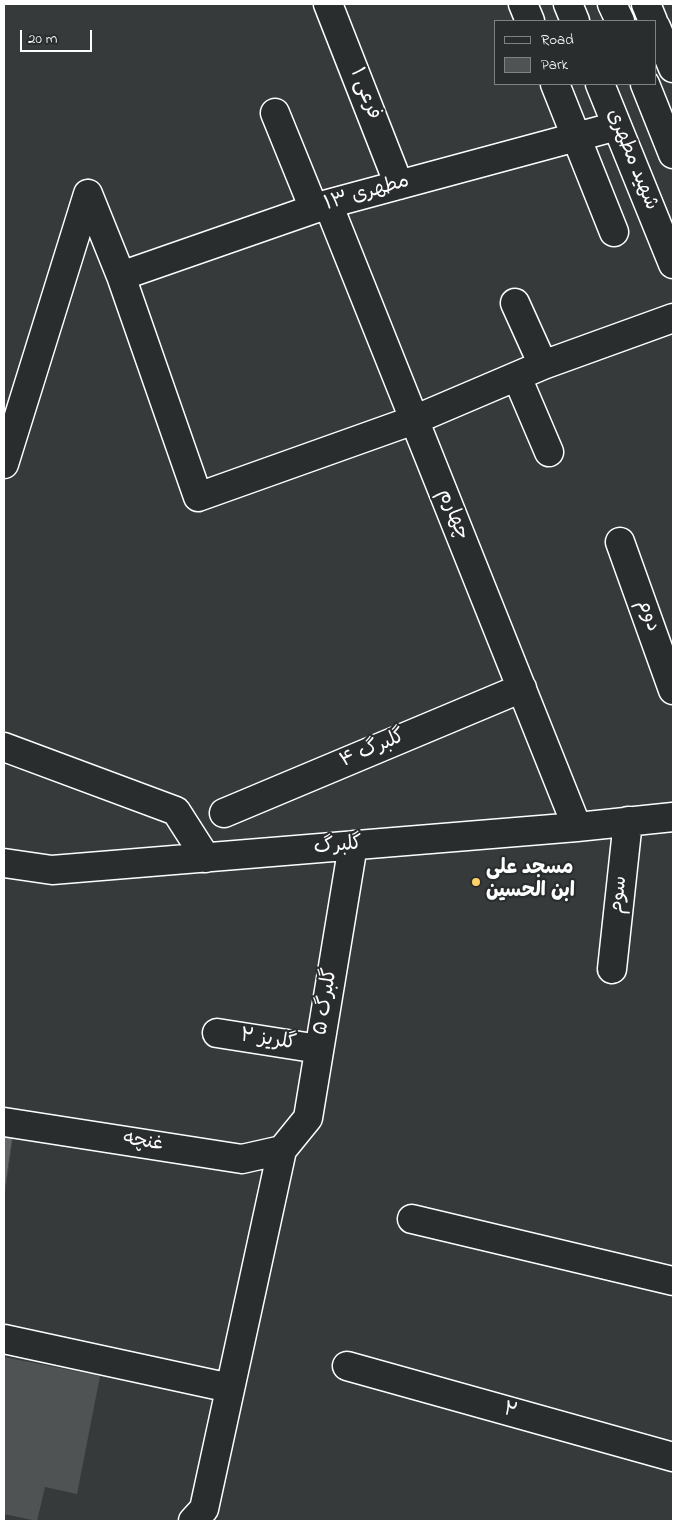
<!DOCTYPE html>
<meta charset="utf-8">
<style>
body{margin:0}
#map{position:relative;width:677px;height:1525px;overflow:hidden;background:#373a3b;font-family:"Indie Flower",sans-serif}
canvas{display:block}
.frame{position:absolute;inset:0;border:5px solid #fff;pointer-events:none}
.legend{position:absolute;left:494px;top:20px;width:162px;height:65px;box-sizing:border-box;background:#2a2d2e;border:1px solid #7f8182;margin:0;padding:6px 9px;list-style:none;font-size:15px;color:#fff}
.legend li{display:flex;align-items:center;gap:10px;height:25px}
.legend b{width:25px;border:1px solid #7f8182}
.scale{position:absolute;left:20px;top:30px;width:72px;height:22px;box-sizing:border-box;border:2px solid #fff;border-top:0;padding-left:6px;font-size:15px;line-height:18px;white-space:nowrap;color:#fff;-webkit-text-stroke:4px #2a2d2e;paint-order:stroke}
</style>
<div id="map">
<canvas width="677" height="1525"></canvas>
<div class="frame"></div>
<ul class="legend">
<li><b style="height:6px;background:#2a2d2e"></b>Road</li>
<li><b style="height:14px;background:#505354"></b>Park</li>
</ul>
<div class="scale">20 m</div>
</div>
<script>
const context = document.querySelector('canvas').getContext('2d');
context.lineJoin = 'round';
function fillPath(path, color) { context.fillStyle = color; context.fill(path, 'evenodd'); }
function trace(path, color, width, dash) { context.strokeStyle = color; context.lineWidth = width; context.lineCap = dash ? 'butt' : 'round'; context.setLineDash(dash || []); context.stroke(path); }
function drawText(font, color, halo, rows, align = 'center') {
  context.font = font + ' "Indie Flower","Playpen Sans Arabic",sans-serif'; context.lineWidth = 4.5; context.setLineDash([]); context.textBaseline = 'middle'; context.strokeStyle = halo; context.fillStyle = color; for (const [text, x, y, turn = 0] of rows) {
    context.save(); context.translate(x, y); context.rotate((+turn || 0) * Math.PI / 180); context.textAlign = isNaN(turn) ? turn : align; if (halo) context.strokeText(text, 0, 0); context.fillText(text, 0, 0); context.restore();
  }
}
fillPath(new Path2D(`
 M4 1357 100 1376 77 1494 45 1487 37 1521 4 1514Z`), '#505354');
const building = new Path2D(`
 M4 1118 15 1121 4 1197Z`);
fillPath(building, '#636465');
trace(building, '#454647', 1);
const minor = new Path2D(`
 M328 4 399 185
 M523 4 530 21
 M568 4 575 21
 M612 4 620 21
 M646 4 653 21
 M656 27 673 68
 M555 84 614 232
 M600 84 673 264
 M645 84 673 154
 M275 113 314 209
 M88 194 121 276 198 497 414 420 543 365 673 318
 M328 204 577 827
 M121 276 328 204 617 126
 M515 303 543 365
 M517 377 549 452
 M4 464 88 194
 M620 542 673 690
 M4 747 176 811 206 858
 M224 813 522 688
 M4 863 52 870 577 827 673 817
 M612 969 628 821
 M217 1033 319 1049
 M4 1122 242 1159 282 1150
 M412 1219 673 1281
 M4 1339 230 1388
 M347 1366 673 1457
 M193 1521 204 1509 282 1150 308 1118 353 845`);
trace(minor, '#fff', 31);
trace(minor, '#2a2d2e', 28);
for (const [x, y, r, color] of [
 [476,882,5,"#ffd166"]
]) { const dot = new Path2D(); dot.arc(x, y, r, 0, 2 * Math.PI); context.fillStyle = color; context.fill(dot); trace(dot, '#2a2d2e', 2); }
drawText('20px', '#fff', '#2a2d2e', [
 ["فرعی ۱",364,94,69],
 ["شهید مطهری",631,160,68],
 ["مطهری ۱۳",367,194,-16],
 ["چهارم",452,515,68],
 ["دوم",647,616,70],
 ["گلبرگ ۴",373,750,-23],
 ["گلبرگ",338,847,-5],
 ["سوم",620,895,-84],
 ["گلبرگ ۵",327,1002,-81],
 ["گلریز ۲",268,1041,9],
 ["غنچه",143,1143,9],
 ["۲",510,1412,16]
]);
drawText('bold 20px', '#fff', '#2a2d2e', [
 ["مسجد علی",486,870],
 ["ابن الحسین",486,893]
], 'left');
</script>
